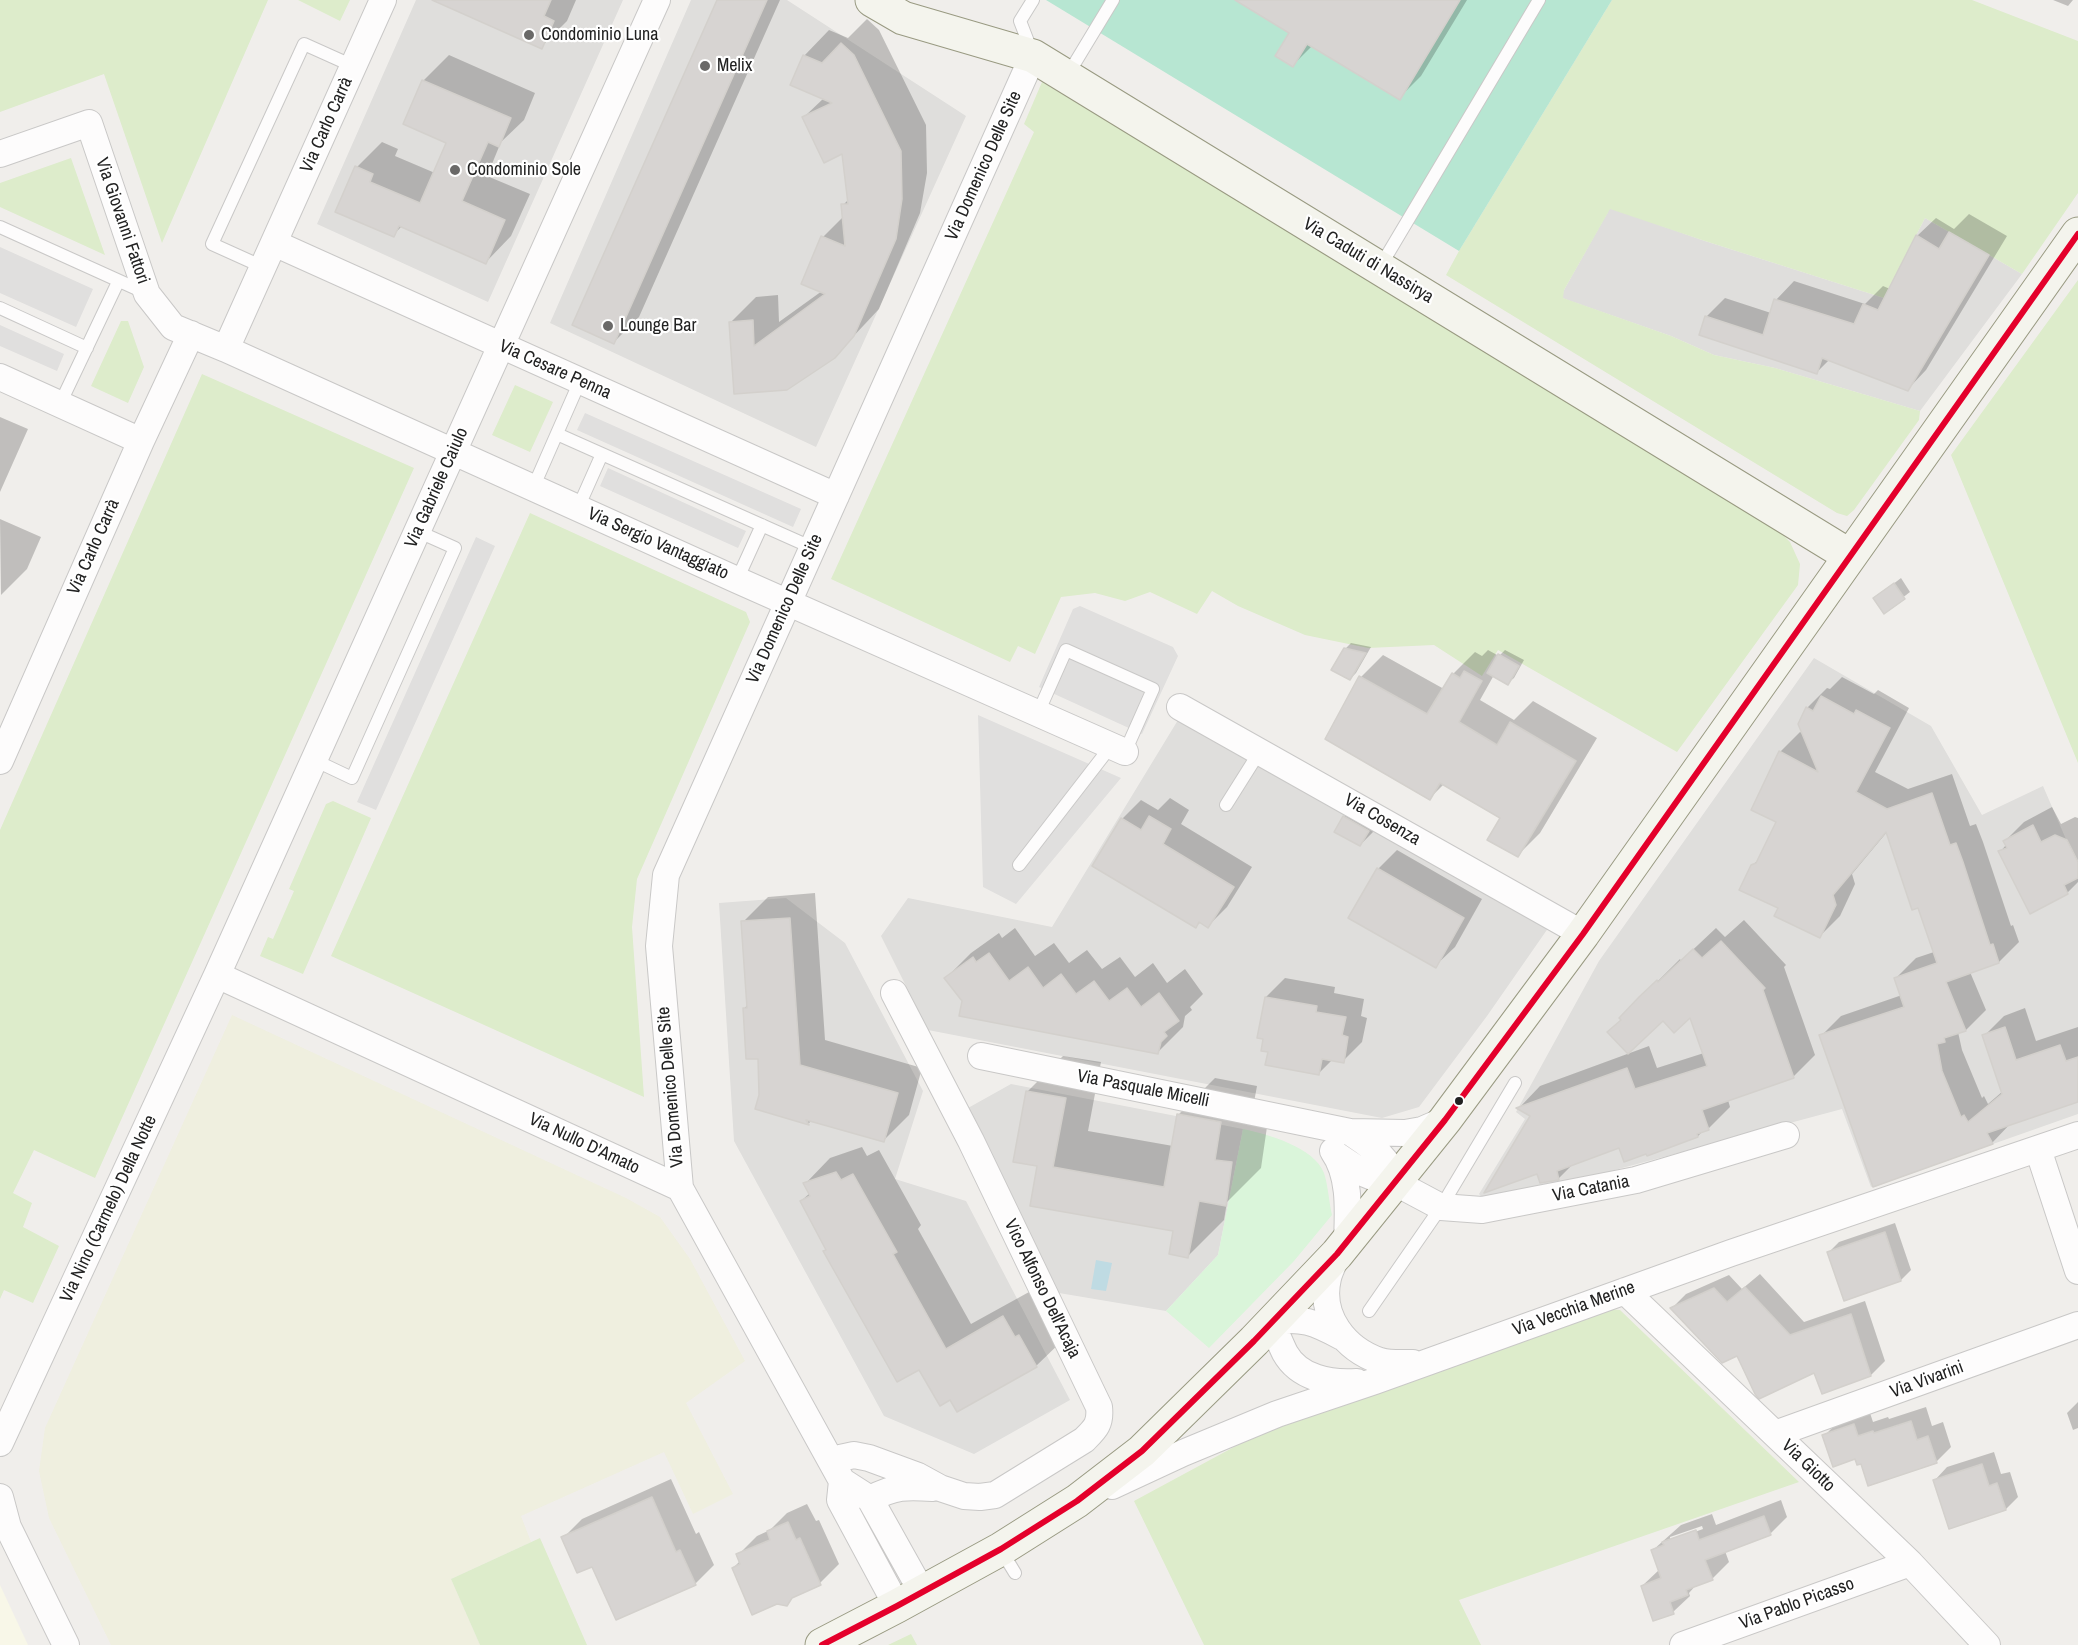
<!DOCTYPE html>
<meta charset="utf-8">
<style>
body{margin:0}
canvas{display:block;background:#f0eeeb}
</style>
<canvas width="2078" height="1645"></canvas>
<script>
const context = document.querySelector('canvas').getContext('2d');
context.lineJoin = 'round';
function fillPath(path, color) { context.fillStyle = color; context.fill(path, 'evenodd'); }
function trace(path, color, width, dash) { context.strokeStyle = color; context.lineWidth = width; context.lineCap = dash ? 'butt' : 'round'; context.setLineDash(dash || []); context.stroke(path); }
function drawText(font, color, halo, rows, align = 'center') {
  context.font = font + ' "Archivo Narrow",sans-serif'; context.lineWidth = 4.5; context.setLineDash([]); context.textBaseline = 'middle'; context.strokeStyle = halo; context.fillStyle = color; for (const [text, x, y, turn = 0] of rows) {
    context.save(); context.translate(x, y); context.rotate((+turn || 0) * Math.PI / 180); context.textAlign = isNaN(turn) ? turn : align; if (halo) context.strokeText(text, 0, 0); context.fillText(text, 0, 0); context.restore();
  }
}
fillPath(new Path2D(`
 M416 0H623L488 302 317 224Z
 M691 0H787L966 116 816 447 550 323Z
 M1610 208 1705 241 1884 298 1925 218 2022 274 1920 411 1775 368 1714 355 1671 336 1562 298 1564 290Z
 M1814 658 1931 726 1982 815 2043 786 2078 867V1114L1871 1187 1842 1109 1488 1204 1479 1194 1525 1119 1516 1112 1599 961Z
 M1178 720 1551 924 1487 1016 1419 1107 1382 1118 928 1030 881 936 908 898 1052 927Z
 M786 898 845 943 923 1091 895 1179 966 1201 1070 1400 974 1454 884 1416 734 1141 719 903Z
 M1011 1084 1243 1129 1218 1255 1166 1311 1059 1293 968 1108Z`), '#dfdedc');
fillPath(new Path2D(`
 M0 1585 28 1645H0Z`), '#f8f7e8');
fillPath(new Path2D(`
 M232 1015 626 1198 660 1217 690 1259 745 1361 686 1403 733 1494 693 1514 664 1452 521 1516 531 1542 451 1579 480 1645H111L49 1518 39 1471 45 1428Z`), '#efefdf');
fillPath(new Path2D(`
 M0 0H268L162 243 104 74 0 112Z
 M298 0H350L340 21Z
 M1612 0H1972L2078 41V193L2022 274 1925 218 1884 298 1705 241 1610 209 1564 290 1563 298 1671 336 1714 355 1775 368 1920 411 1919 420 1854 510 1847 516 1837 513 1446 275 1459 251Z
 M1042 82 1768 520 1790 542 1800 564 1798 585 1677 752 1498 650 1482 676 1434 645 1368 648 1305 635 1238 606 1212 591 1197 614 1150 592 1125 601 1095 593 1061 597 1035 654 1018 646 1010 662 831 579 1034 132 1024 124Z
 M71 158 105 255 0 207V183Z
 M2078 280V763L1951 455Z
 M121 321H128L144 367 128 403 91 386Z
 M202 374 414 468 95 1178 34 1150 13 1193 32 1203 23 1227 59 1246 33 1303 4 1290 0 1299V830Z
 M515 385 553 402 530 452 492 435Z
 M530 513 746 612 750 622 637 879 632 927 644 1097 331 956Z
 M333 801 371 818 303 974 260 956 268 937 273 939 294 891 289 889 326 804Z
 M1607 1309 1620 1310 1799 1482 1459 1600 1481 1645H1204L1134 1501 1271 1427Z
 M540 1538 587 1645H480L451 1579Z
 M911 1634 917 1645H888Z`), '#ddeccb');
fillPath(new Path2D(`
 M1243 1129C1267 1134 1314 1147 1324 1173 1328 1185 1329 1202 1332 1215L1294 1261 1209 1348 1166 1311 1218 1255Z`), '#daf5da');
fillPath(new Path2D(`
 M1046 0H1612L1459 251Z`), '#b7e6d2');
fillPath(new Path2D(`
 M0 247 93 289 76 327 0 293Z
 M0 325 64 354 57 371 0 346Z
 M585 413 801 509 793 527 577 430Z
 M608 468 746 531 738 548 600 486Z
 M476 537 495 546 376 810 357 802Z
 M1080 606 1173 647 1178 656 1142 734 1039 687 1073 609Z
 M978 715 1121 778 1016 904 983 887Z`), '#e0dfde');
fillPath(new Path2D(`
 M1096 1260 1112 1263 1106 1291 1091 1289Z`), '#bfdbe3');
fillPath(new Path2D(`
 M459 0H576L567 21 541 47Z
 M718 0H780L639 317 614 342Z
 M1238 0H1467L1421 76 1399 98 1313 45 1293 65 1291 32Z
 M2053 0H2073L2068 6Z
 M867 19 879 30 926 125 927 173 920 213 879 309 834 357 787 389 731 322 756 297 778 295 779 322 822 291 803 283 823 237 844 216 843 205 849 199 844 152 804 117 824 98 804 56 829 30 848 38Z
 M449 55 535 93 524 120 501 142 487 176 530 194 511 236 486 262 402 226 393 235 357 167 382 142 398 149 395 156 435 173 448 142 423 81Z
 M1969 214 2007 236 1926 370 1908 389 1830 359 1817 372 1706 317 1725 298 1771 313 1776 300 1794 281 1865 304 1883 286 1890 289 1917 236 1936 218 1954 229Z
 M0 417 28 429 0 492Z
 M0 519 41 537 27 569 1 595Z
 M1901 578 1910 592 1884 612 1875 598Z
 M1351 643 1371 647 1356 673 1350 679 1345 649Z
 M1488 650 1499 656 1505 650 1524 660 1514 678 1508 683 1494 675 1480 700 1514 720 1533 701 1597 738 1540 833 1517 856 1502 817 1444 784 1430 798 1361 677 1383 655 1444 689 1453 674 1475 652 1482 656Z
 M1842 677 1874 694 1878 690 1909 708 1875 772 1908 789 1952 774 1970 826 1976 824 1983 842 2011 926 2013 925 2019 942 1999 962 1970 972 1986 1010 1966 1030 1958 1032 1962 1050 1982 1098 1984 1096 1988 1104 2003 1091 1984 1036 2004 1016 2025 1008 2036 1041 2078 1027V1100L2012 1122 1992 1143 1874 1185 1821 1036 1841 1016 1902 995 1896 978 1916 958 1934 952 1919 906 1887 832 1852 874 1855 884 1840 916 1820 936 1780 907 1752 866 1760 858 1778 821 1780 752 1800 732 1804 734 1800 724 1807 708 1827 688 1830 689Z
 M1170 798 1189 810 1181 824 1252 867 1227 907 1208 926 1201 922 1196 926 1122 819 1141 800 1158 810Z
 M1357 805 1380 818 1373 832 1360 845 1344 817Z
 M2052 807 2061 824 2075 817 2078 818V882L2067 893 2000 852 2006 845 2005 841 2024 822Z
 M1397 850 1482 899 1455 947 1435 966 1378 869Z
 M815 893 825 1040 922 1068 909 1115 883 1141 812 1120 809 1123 757 1108 760 1096 759 1057 744 1009 748 1004 743 922 768 897Z
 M1744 920 1786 965 1784 967 1815 1055 1793 1077 1728 1100 1730 1107 1708 1129 1703 1131 1698 1136 1620 1146 1574 1163 1559 1178 1532 1116 1519 1108 1540 1086 1649 1046 1657 1068 1704 1053 1690 1015 1663 1019H1622L1621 1018 1680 959 1681 961 1716 928 1725 937Z
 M1015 928 1035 956 1054 943 1069 963 1087 950 1102 969 1120 957 1135 977 1153 963 1167 983 1185 969 1203 994 1190 1007 1192 1010 1185 1016 1183 1027 1158 1052 964 1000 946 978 971 953 999 933 1002 938Z
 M1285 978 1335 987 1334 993 1364 999 1361 1016 1367 1018 1362 1042 1343 1061 1333 1059 1319 1073 1270 1050 1266 997Z
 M1063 1056 1101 1062 1088 1131 1173 1146 1179 1114 1215 1078 1257 1086 1250 1124 1267 1127 1261 1168 1227 1202 1224 1220 1188 1256 1175 1230 1039 1165 1027 1092Z
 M862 1147 867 1156 879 1150 921 1225 918 1229 971 1324 1029 1292 1041 1313 1062 1341 1036 1366 951 1398 920 1368 828 1249 801 1201 810 1193 805 1184 830 1158Z
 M1895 1223 1911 1270 1901 1280 1845 1299 1829 1252 1839 1242Z
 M1760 1274 1804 1322 1865 1301 1885 1361 1871 1375 1823 1392 1815 1371 1738 1354 1672 1308 1686 1294 1729 1275 1742 1289Z
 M2078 1402V1428L2073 1430 2067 1413Z
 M1926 1407 1932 1426 1943 1422 1951 1447 1936 1462H1862L1824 1436 1839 1421 1869 1410 1873 1422 1888 1417 1889 1419Z
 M1994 1452 2001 1474 2010 1472 2018 1497 2006 1509 1935 1480 1947 1467Z
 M671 1479 696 1534 699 1532 714 1565 695 1584 593 1565 563 1538 582 1519Z
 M1781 1500 1787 1517 1771 1533 1725 1551 1729 1562 1712 1579 1697 1584 1689 1593 1690 1596 1673 1612 1642 1586 1660 1569 1653 1550 1681 1525 1712 1514 1716 1525ZM1702 1526 1703 1529 1670 1541V1537Z
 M807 1504 816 1521 819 1520 839 1564 820 1583 796 1594 786 1604 733 1568 740 1561 738 1555 757 1536 770 1530 787 1513Z`), '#0003');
const building = new Path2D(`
 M432 0H551L544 16 554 21 542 49Z
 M717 0H767L614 344 572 325Z
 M1235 0H1460L1400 100 1307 44 1293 67 1275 56 1289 33Z
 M841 43 854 55 901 151 902 199 896 239 854 336 835 358 787 390 734 394 729 322 753 320 754 346 825 294 801 284 821 236 845 246 841 204H848L842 154 824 163 802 117 832 103 790 85 803 55 822 63Z
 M422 80 511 118 499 147 488 142 462 201 505 220 486 264 399 226 394 237 335 212 355 166 373 174 370 182 420 203 446 143 403 124Z
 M1949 232 1989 255 1908 391 1822 358 1817 374 1699 335 1705 316 1763 335 1774 299 1854 324 1863 304 1878 310 1916 235 1939 249Z
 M1894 583 1905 599 1884 614 1873 598Z
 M1344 648 1366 653 1350 680 1331 670Z
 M1498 654 1519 666 1508 685 1487 673Z
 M1464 671 1482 681 1459 722 1497 745 1510 722 1576 761 1518 857 1487 840 1500 818 1440 783 1430 800 1325 739 1359 676 1427 714 1452 673 1460 678Z
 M1821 696 1854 714 1856 710 1890 728 1856 792 1887 809 1932 793 1950 845 1956 843 1963 862 1990 945 1993 944 1999 963 1946 982 1966 1031 1944 1038 1945 1042 1937 1044 1942 1071 1961 1117 1964 1115 1968 1122 2002 1094 1982 1035 2005 1027 2016 1060 2060 1045 2066 1061 2078 1057V1102L1987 1133 1993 1144 1873 1187 1819 1035 1904 1007 1894 978 1937 963 1918 908 1912 910 1886 832 1833 895 1836 905 1820 938 1774 916 1778 908 1739 890 1751 865 1756 863 1776 822 1751 810 1779 751 1818 772 1798 724 1806 707 1813 711Z
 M1149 816 1171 829 1163 844 1234 887 1208 928 1199 922 1196 928 1092 866 1121 818 1141 830Z
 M1343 816 1369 831 1360 846 1334 832Z
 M2033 825 2041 842 2055 835 2067 840 2078 862V878L2064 885 2068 894 2030 914 1998 851 2007 848 2003 841Z
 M1377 868 1464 918 1436 968 1348 918Z
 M790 918 800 1065 898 1093 884 1142 806 1120 809 1125 755 1109 759 1095 758 1059H746L743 1008H747L741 921Z
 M1721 941 1765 988 1763 990 1794 1078 1702 1110 1709 1130 1697 1134 1698 1137 1647 1156 1646 1154 1624 1162 1619 1148 1557 1171 1559 1180 1540 1183 1537 1174 1484 1193 1530 1116 1516 1108 1627 1068 1635 1089 1707 1066 1690 1018 1674 1033 1663 1021 1628 1054 1607 1032 1621 1020 1619 1018 1639 997 1657 980 1658 982 1693 949 1702 958Z
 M989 953 1009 981 1028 967 1043 988 1061 974 1076 994 1094 981 1109 1001 1127 988 1141 1007 1159 993 1179 1021 1164 1032 1167 1036 1161 1042 1158 1054 959 1016 962 1001 944 978 973 957 976 962Z
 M1265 997 1317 1006 1316 1012 1346 1017 1342 1035 1348 1037 1344 1063 1322 1059 1319 1075 1265 1065 1268 1052 1261 1051 1263 1039 1257 1038Z
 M1026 1091 1066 1098 1053 1167 1164 1187 1177 1114 1221 1122 1215 1160 1232 1162 1226 1206 1199 1201 1188 1258 1169 1254 1173 1231 1030 1206 1037 1166 1013 1162Z
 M836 1172 841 1180 853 1174 897 1252 893 1254 946 1349 1003 1316 1015 1337 1019 1335 1037 1367 957 1412 950 1400 940 1406 919 1370 897 1382 823 1251 826 1250 800 1201 810 1196 803 1183Z
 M1885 1232 1901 1281 1844 1301 1827 1252Z
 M1745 1287 1790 1335 1851 1314 1871 1376 1822 1394 1814 1373 1759 1399 1755 1394 1737 1356 1722 1363 1670 1308 1714 1288 1727 1302Z
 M1911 1421 1917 1440 1928 1436 1937 1463 1868 1486 1861 1464 1857 1465 1855 1459 1833 1467 1822 1435 1854 1424 1858 1436 1873 1431 1874 1433Z
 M1982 1464 1989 1486 1997 1483 2006 1510 1949 1529 1933 1480Z
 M652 1497 676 1552 680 1550 696 1585 616 1620 592 1567 577 1573 561 1537Z
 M1764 1516 1771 1535 1705 1560 1713 1580 1686 1590 1688 1595 1670 1602 1674 1614 1653 1621 1641 1586 1661 1578 1651 1550 1664 1545 1662 1542 1696 1530 1699 1540Z
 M788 1522 796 1540 800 1538 821 1585 792 1598 787 1606 777 1604 752 1615 732 1568 740 1564 736 1554 770 1540 767 1531Z`);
fillPath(building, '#d7d4d2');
trace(building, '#d3d0cc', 1.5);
const lane = new Path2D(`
 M1032 52 1020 21 1033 0
 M1067 76 1113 0
 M0 227 146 293
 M263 267 212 244 304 44 353 66
 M1380 267 1539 0
 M0 308 87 348
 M60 404 118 282
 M557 434 813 548
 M533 488 580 381
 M578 508 602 454
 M737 580 762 525
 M1038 713 1066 650 1153 689 1125 752
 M314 760 352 778 455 548 417 531
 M1226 805 1260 751
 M1019 865 1111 746
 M1369 1311 1441 1207 1515 1083
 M1001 1550 1015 1573`);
const street = new Path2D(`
 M0 154 89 123 147 294 173 327 226 349 737 580 1125 752
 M274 243 836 496
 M226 349 383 0
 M0 377 141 441
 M1180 707 1583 934
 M0 761 141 441 191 334
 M217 975 680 1188 842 1481 870 1499 922 1592
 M981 1056 1350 1132 1405 1133 1422 1130 1445 1120
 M1350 1132C1372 1147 1388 1156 1396 1183
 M2038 1149 2078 1271
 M1333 1151C1351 1176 1348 1213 1347 1242
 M1335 1154 1365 1174 1380 1180 1396 1183 1441 1207 1482 1210 1636 1180 1786 1135
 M680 1188 659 946 666 875 1033 56
 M1337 1256C1334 1263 1330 1270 1328 1278 1319 1316 1345 1349 1380 1361 1390 1364 1402 1363 1413 1363
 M1625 1291 1910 1563 1987 1645
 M1342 1337C1316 1323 1301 1316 1271 1322 1276 1332 1280 1343 1285 1353 1299 1378 1330 1384 1357 1382
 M1775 1434 2078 1325
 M0 1443 217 975 657 0
 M831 1460 854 1455 869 1458 918 1476 940 1488 964 1496 980 1497 995 1495 1084 1440C1095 1429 1101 1424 1099 1407L971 1141 894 993
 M842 1481 840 1500 897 1606
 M1112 1486 1183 1453 1277 1414 1375 1381 1731 1253 2078 1135
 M0 1497 8 1527 66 1645
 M870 1499C895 1486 906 1486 933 1488
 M1683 1645 1910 1563`);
const secondary = new Path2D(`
 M872 0 903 18 1033 56 1850 556
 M822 1645 897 1606 1001 1549 1077 1501 1142 1451 1254 1341 1337 1254 1445 1120 1583 934 2078 234`);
trace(lane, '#c9c8c7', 14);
trace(street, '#c9c8c7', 28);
trace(secondary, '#999a82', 35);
trace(lane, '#fdfcfc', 12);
trace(street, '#fdfcfc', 26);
trace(secondary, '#f4f4ed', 33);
trace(new Path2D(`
 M822 1645 897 1606 1001 1549 1077 1501 1142 1451 1254 1341 1337 1254 1445 1120 1583 934 2078 234`), '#e4002b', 6);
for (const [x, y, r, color] of [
 [529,35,6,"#6a6968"],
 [705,66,6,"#6a6968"],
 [455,170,6,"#6a6968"],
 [608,326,6,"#6a6968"],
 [1459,1101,5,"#222"]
]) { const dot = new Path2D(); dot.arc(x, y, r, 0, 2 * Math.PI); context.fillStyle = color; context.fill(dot); trace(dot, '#fff', 2); }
drawText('18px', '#222', '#fff', [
 ["Condominio Luna",541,35],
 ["Melix",717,66],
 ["Condominio Sole",467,170],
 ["Lounge Bar",620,326]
], 'left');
drawText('18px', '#222', '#fff', [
 ["Via Carlo Carrà",327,125,-66],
 ["Via Domenico Delle Site",984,166,-66],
 ["Via Giovanni Fattori",122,221,71],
 ["Via Caduti di Nassirya",1368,261,31],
 ["Via Cesare Penna",555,370,24],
 ["Via Gabriele Caiulo",437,488,-66],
 ["Via Sergio Vantaggiato",658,544,24],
 ["Via Carlo Carrà",94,547,-66],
 ["Via Domenico Delle Site",785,609,-66],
 ["Via Cosenza",1382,820,30],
 ["Via Domenico Delle Site",671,1087,-95],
 ["Via Pasquale Micelli",1143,1089,11],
 ["Via Nullo D'Amato",584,1144,25],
 ["Via Catania",1591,1189,-11],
 ["Via Nino (Carmelo) Della Notte",109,1209,-65],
 ["Vico Alfonso Dell'Acaja",1042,1289,64],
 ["Via Vecchia Merine",1574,1309,-20],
 ["Via Vivarini",1927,1380,-20],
 ["Via Giotto",1808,1466,44],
 ["Via Pablo Picasso",1797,1604,-20]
]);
</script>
